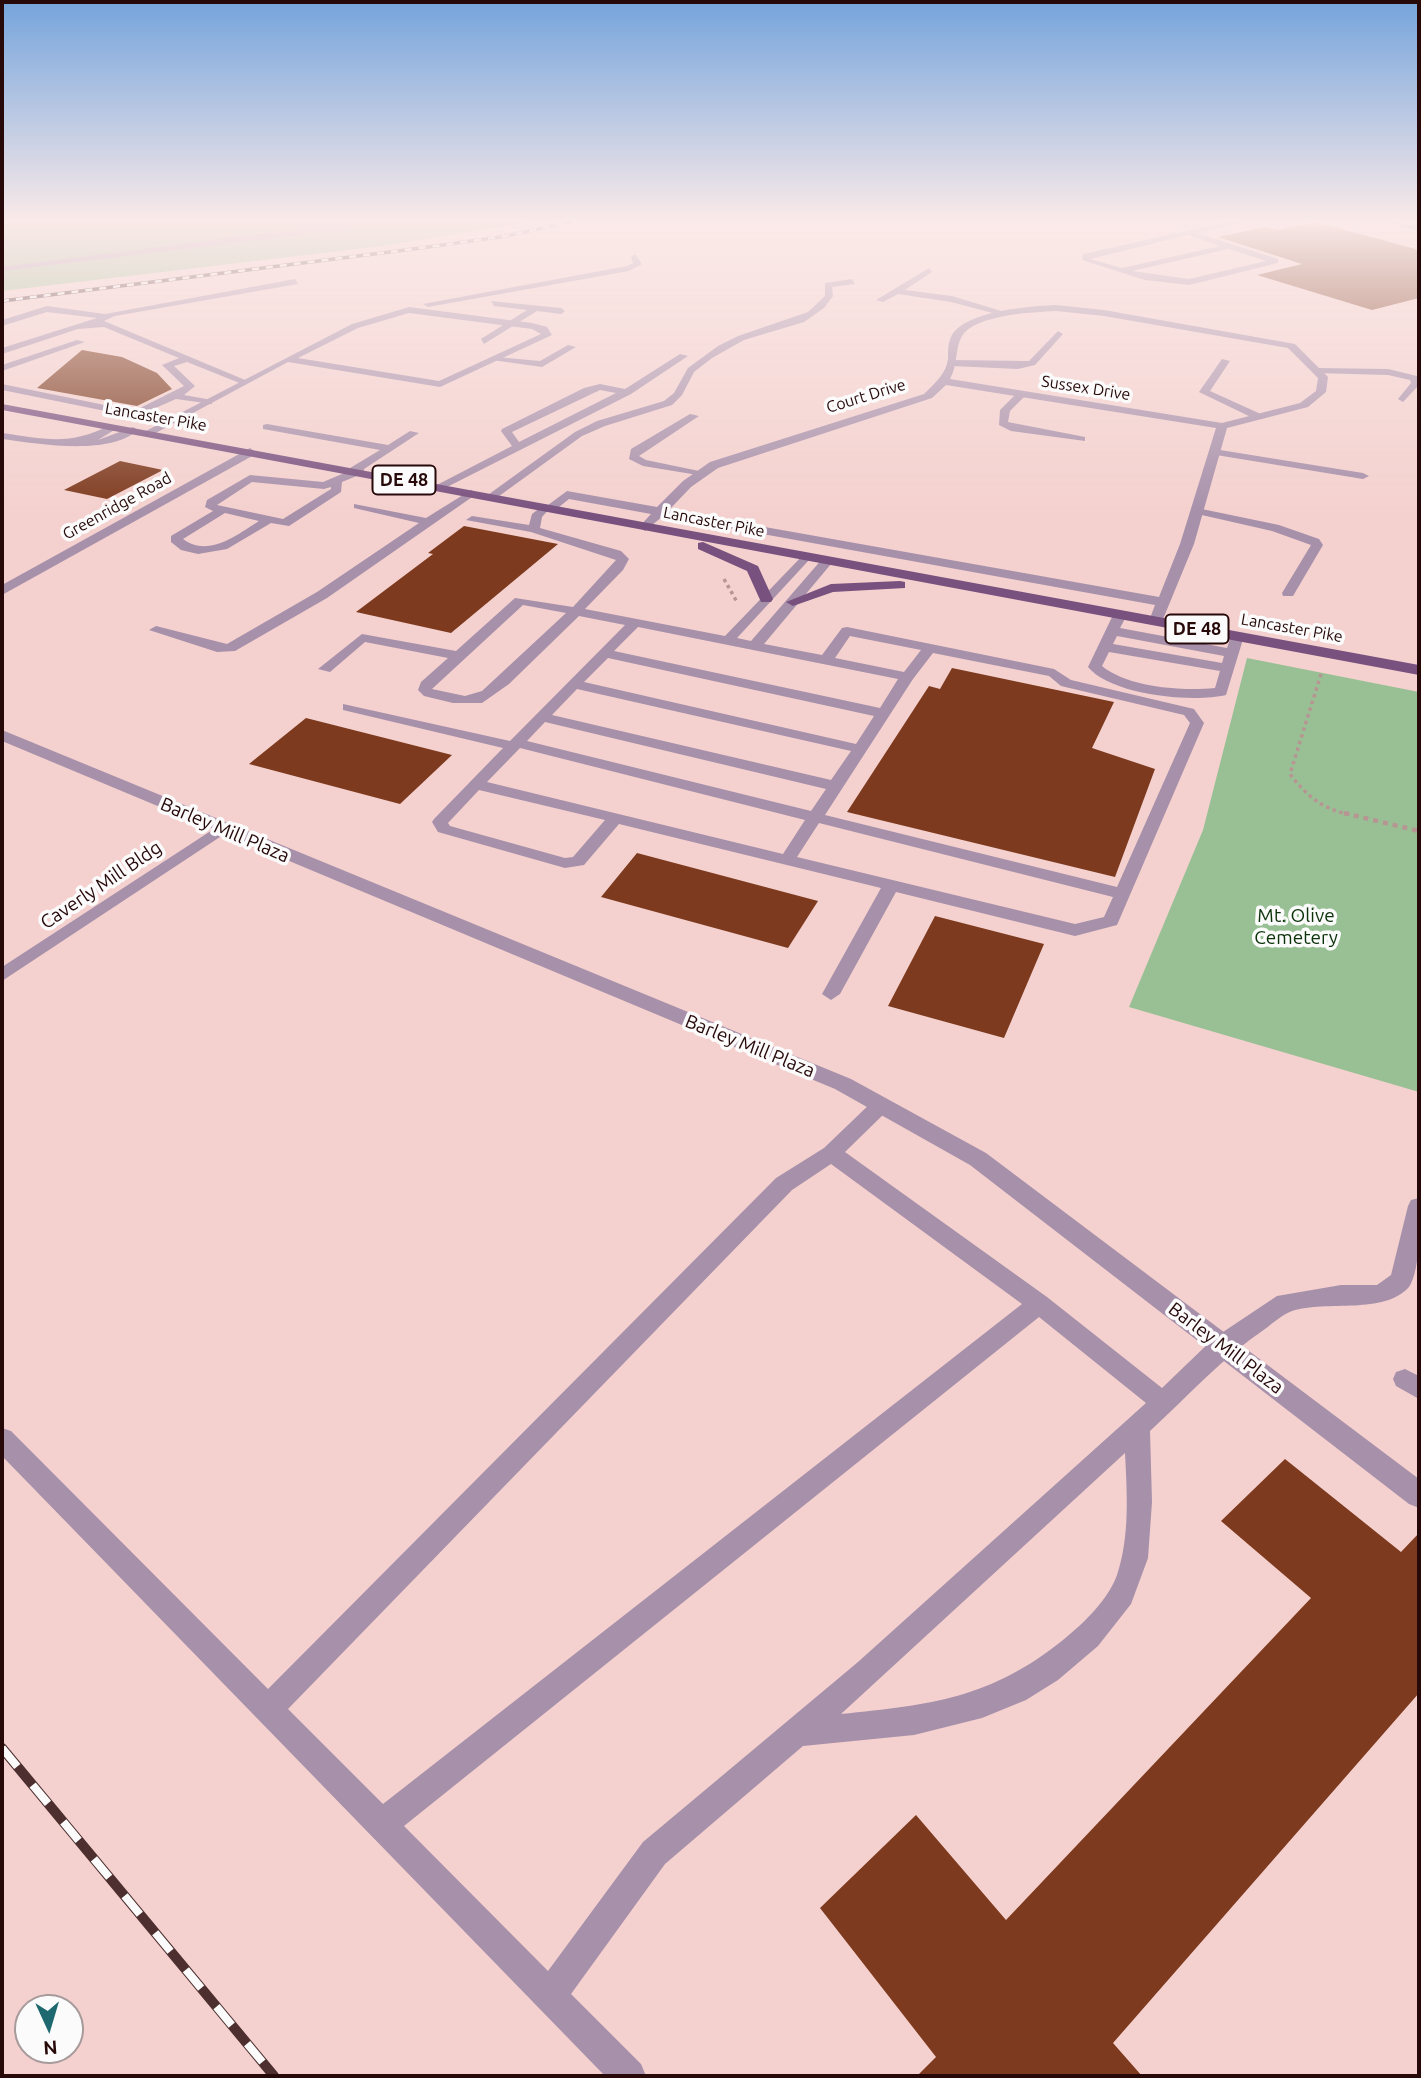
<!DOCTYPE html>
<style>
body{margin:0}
#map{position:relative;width:1421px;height:2078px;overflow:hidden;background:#f4d1ce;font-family:Ubuntu,sans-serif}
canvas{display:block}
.frame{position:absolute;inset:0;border:4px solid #27090a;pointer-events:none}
.north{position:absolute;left:14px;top:1994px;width:70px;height:70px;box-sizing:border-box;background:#fbfbfb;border:2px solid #a69a9b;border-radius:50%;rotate:176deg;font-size:19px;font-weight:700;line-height:28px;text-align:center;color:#27090a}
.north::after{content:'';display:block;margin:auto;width:24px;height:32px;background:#1d696f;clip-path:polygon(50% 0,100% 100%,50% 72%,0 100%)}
</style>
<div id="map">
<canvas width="1421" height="2078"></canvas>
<div class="frame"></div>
<div class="north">N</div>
</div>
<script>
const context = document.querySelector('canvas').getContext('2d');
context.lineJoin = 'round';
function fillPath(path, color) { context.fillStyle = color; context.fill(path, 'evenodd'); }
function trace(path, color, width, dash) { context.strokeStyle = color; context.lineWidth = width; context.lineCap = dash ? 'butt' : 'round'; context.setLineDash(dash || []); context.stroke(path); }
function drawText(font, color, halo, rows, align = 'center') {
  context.font = font + ' Ubuntu,sans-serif'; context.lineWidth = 7; context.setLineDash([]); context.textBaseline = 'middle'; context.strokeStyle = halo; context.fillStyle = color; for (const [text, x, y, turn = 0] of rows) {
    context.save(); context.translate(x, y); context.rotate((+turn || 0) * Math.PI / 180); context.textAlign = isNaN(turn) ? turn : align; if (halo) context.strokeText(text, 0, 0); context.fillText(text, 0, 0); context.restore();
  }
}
fillPath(new Path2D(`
 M2 222H531L382 246 2 291Z
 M1247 658 1419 692V1092L1129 1007 1203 830Z`), '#99c095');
fillPath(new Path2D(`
 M1316 222 1419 250V298L1372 310 1257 275 1302 264 1218 237 1265 227 1278 230Z
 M82 350 122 357 157 373 172 389 137 406 37 388Z
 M120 461 163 470 107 499 64 490Z
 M464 526 558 544 451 633 356 612 433 554 428 553Z
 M952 668 1114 702 1092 748 1155 769 1115 877 847 812 929 686 940 689Z
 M306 718 452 755 400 804 249 764Z
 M637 853 818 901 788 948 601 897Z
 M935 916 1044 944 1004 1038 888 1006Z
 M1285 1459 1401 1552 1419 1533V1693L1113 2043 1142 2076H917L936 2057 820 1908 916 1815 1006 1920 1311 1598 1221 1521Z`), '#7d3a1e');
trace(new Path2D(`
 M724 579 737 602
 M1321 674 1290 774C1307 797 1323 809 1351 815`), '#b69593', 3.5, [3.5, 3.5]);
trace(new Path2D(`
 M1344 813 1419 831`), '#b69593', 4.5, [5, 5]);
fillPath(new Path2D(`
 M2 222H10L2 225Z
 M353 222H366L341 230 2 271V267Z
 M1226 222H1242L1197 233 1278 259V263L1189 285 1145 280 1082 260 1083 254ZM1188 235 1220 246 1122 268 1090 259ZM1229 249 1266 261 1189 279 1132 271Z
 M929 268 932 272 905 290 952 296 1008 313 1004 316 951 302 898 294 883 302 876 300Z
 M295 279 298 284 115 316 104 321 250 382 242 384 187 362 174 366 195 386 184 395 212 400V404L176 399 135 417 2 390V384L134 411 184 386 162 365 179 358 104 327 78 329 2 354V348L97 318 47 312 2 326V320L47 306 105 314Z
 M852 279 855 284 832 287 833 296 824 308 804 322 744 340 712 358 694 372 682 395 672 405 605 426 582 436 495 499 485 497 575 432 597 421 664 401 674 393 688 368 718 346 738 336 808 312 825 296V283Z
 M491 301 561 308 565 311 561 314 537 311 484 344 481 339 527 310 494 306Z
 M1058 331 1063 334 1035 365 1018 369 952 366 947 363 952 360 1029 361Z
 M77 340 85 342 2 371V365Z
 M568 345 576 347 542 367 492 360 497 357 540 361Z
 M680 354 688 356 631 394 443 489 433 487 512 446 501 431 502 429 584 388 600 384 625 389ZM600 390 616 393 519 442 512 432Z
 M1222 359 1230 361 1210 391 1263 415V419H1255L1199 392Z
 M1318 368 1388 369 1417 376 1419 385 1403 402 1398 399 1411 383 1410 380 1388 375 1315 373Z
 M1018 392 1027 394 1010 411 1008 422 1085 437V441L1011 431 999 425 1000 410Z
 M690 414 699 416 639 456 646 460 704 472V476L643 466 629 459 631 449Z
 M267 424 388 445 410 431 419 433 364 469V473L342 482 341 492 289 526 271 523 227 549 198 554 181 550 171 542V536L213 511 205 507 207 500 250 475 323 482 349 471 350 468 380 450 263 429V425ZM252 482 324 489 331 487V489L283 519 217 505ZM225 513 259 521C237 535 208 558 183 539Z
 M110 425 119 427 98 440 133 427 138 430C109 456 39 444 2 439V433C45 439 70 446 110 425Z
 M1214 449 1363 473 1369 476 1363 479 1210 454V450Z
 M471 490 477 493 475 495 327 598 235 651 217 652 149 630 156 626 227 644 317 592 419 523 354 508V504L426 518Z
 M545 504 551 507 542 517 540 528 621 551 629 559 623 570 585 609 725 636 805 553 811 557 809 560 737 638 751 641 823 558H831V564L764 644 822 655 842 628 847 627 1054 669 1071 680 1194 709 1204 723 1117 925 1075 936 896 892 840 994 831 1000 822 994 881 888 619 824 584 865 565 868 438 832 432 822 434 819 503 748 343 710V704L510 741 625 625 579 616 509 684 482 703H453L424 696 418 690 421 682 448 658 365 642 330 672 318 669 362 634 456 651 515 598 573 607 616 560 531 532 466 520 472 516 529 525 532 514ZM523 605 566 613 482 691 465 696 432 689ZM638 627 898 679 880 708 614 651ZM850 636 921 650 904 672 835 658ZM933 653 1049 676 1061 686 1184 715 1190 723 1117 887 825 815 913 679ZM608 658 874 716 856 744 584 682ZM577 689 851 751 831 780 552 715ZM545 722 826 789 811 811 527 741ZM520 748 805 820 783 854 487 782ZM479 790 605 820 573 857 565 858 450 826 448 823ZM819 823 1113 897 1104 917 1075 924 797 857Z
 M1197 508 1279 525 1319 539 1323 545 1293 596H1283L1282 593 1311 545 1272 531 1193 513V509Z
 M1120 611 1127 615 1120 628 1227 648 1232 633H1242L1244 636 1226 695C1192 703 1111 695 1088 667L1113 615ZM1117 636 1224 656 1222 663 1113 644ZM1109 652 1220 671 1215 688C1182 691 1129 688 1102 666Z
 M223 823 231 828 229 831 2 981V967Z
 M881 1098 888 1100 891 1105 888 1110 845 1152 1047 1297 1162 1388 1214 1338 1277 1296 1341 1285H1377L1391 1275 1408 1206 1411 1200 1419 1198C1420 1218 1421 1270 1409 1287 1384 1315 1327 1300 1292 1311 1283 1314 1273 1323 1265 1329 1222 1358 1188 1396 1150 1431L1152 1502 1148 1558 1131 1604 1098 1646 1058 1680 1026 1700 982 1718 914 1735 803 1746 665 1864 571 1994 641 2064 646 2076H605L2 1456V1428L11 1431 268 1689 776 1178 824 1148 874 1100ZM831 1164 1022 1304 383 1804 288 1709 792 1190ZM1039 1317 1146 1403 858 1662 643 1842 548 1971 404 1826ZM1125 1453C1127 1493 1130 1536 1117 1575 1108 1600 1084 1623 1063 1640 991 1698 931 1705 841 1714Z
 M1405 1369 1419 1376V1399L1396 1386 1393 1379 1396 1372Z`), '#a790aa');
fillPath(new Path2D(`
 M635 254 642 264 629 271 428 307 423 304 627 266 633 263 631 257Z
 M1056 305 1104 310 1295 344 1328 377 1326 392 1308 407 1227 428 1194 544 1161 624H1151L1149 621 1155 605 663 516 645 531 639 527 651 514 569 499 554 511 544 508 567 491 657 507 683 481 710 462 924 394C935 383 946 374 948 359 948 352 948 343 951 337 963 311 1030 306 1056 305ZM1056 311 1104 316 1288 348 1318 378 1316 391 1300 403 1222 423 950 379C958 365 955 347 962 336 974 315 1033 312 1056 311ZM946 385 1216 428 1180 544 1159 597 669 510 691 487 718 468 932 398Z
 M409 307 532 323 547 327 552 335 440 387 288 362 152 435 142 433 352 324ZM409 313 532 329 541 334 439 381 298 358 358 328Z
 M250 448 256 452 254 455 2 595V585Z
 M2 730 851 1079 986 1153 1419 1479V1508L1409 1504 970 1165 835 1089 2 741Z`), '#a790aa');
fillPath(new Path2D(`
 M1390 222 1419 226V231L1391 224Z`), '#8c6b91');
fillPath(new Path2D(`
 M2 404 1419 665V675L2 410Z
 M703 542 758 566 773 599 771 602H761L747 571 698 549V543Z
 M900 581 905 582V588L833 592 793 606 786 602 831 584Z`), '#79517f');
const railFar1 = new Path2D(`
 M2 301 421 248 506 236 570 222`);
const rail = new Path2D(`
 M2 1748 274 2076`);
trace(railFar1, '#4d2f2f', 3.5);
trace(rail, '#4d2f2f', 10);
trace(railFar1, '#fbfbfb', 2.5, [7]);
trace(rail, '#fbfbfb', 8, [24]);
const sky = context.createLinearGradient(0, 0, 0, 513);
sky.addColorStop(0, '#75a4dc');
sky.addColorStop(0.43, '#faeae9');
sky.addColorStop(1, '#faeae900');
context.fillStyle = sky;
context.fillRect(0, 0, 1421, 513);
drawText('16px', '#27090a', '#fbfbfb', [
 ["Sussex Drive",1086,388,9],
 ["Court Drive",866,396,-17],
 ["Lancaster Pike",156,417,10],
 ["Greenridge Road",117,506,-29],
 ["Lancaster Pike",714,522,11],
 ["Lancaster Pike",1292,628,10]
]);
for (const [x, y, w] of [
 [404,480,63],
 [1197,629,63]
]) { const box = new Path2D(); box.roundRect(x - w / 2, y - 14.5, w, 29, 5); context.fillStyle = '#fbfbfb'; context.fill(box); trace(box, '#27090a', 2); }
drawText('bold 18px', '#27090a', null, [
 ["DE 48",404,480],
 ["DE 48",1197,629]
]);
drawText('19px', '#27090a', '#fbfbfb', [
 ["Barley Mill Plaza",225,830,23],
 ["Caverly Mill Bldg",101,885,-34],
 ["Barley Mill Plaza",750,1046,22],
 ["Barley Mill Plaza",1226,1348,37]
]);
drawText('19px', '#0c320a', '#fbfbfb', [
 ["Mt. Olive",1296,916],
 ["Cemetery",1296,938]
]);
</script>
